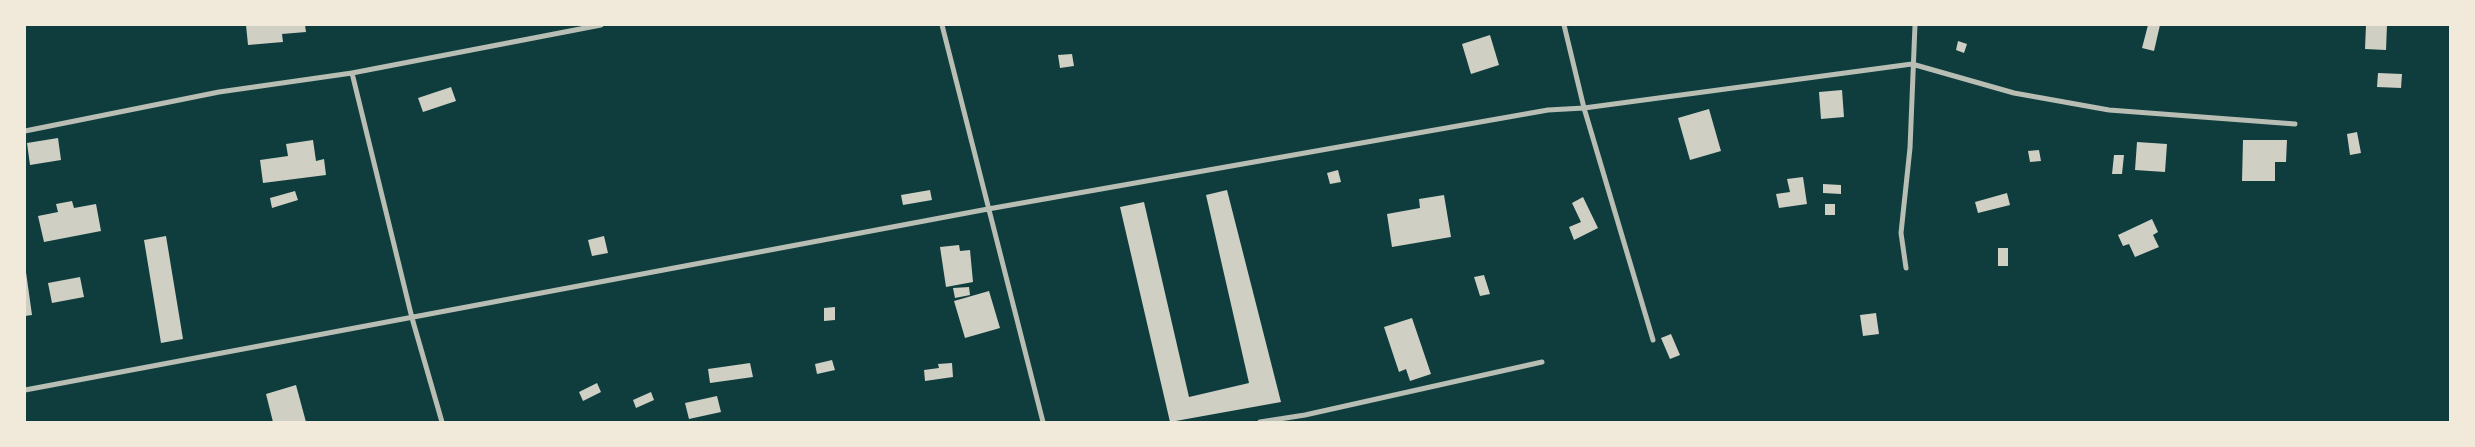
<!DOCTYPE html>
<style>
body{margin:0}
#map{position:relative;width:2475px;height:447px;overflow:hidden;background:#0f3d3e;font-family:"PT Sans",sans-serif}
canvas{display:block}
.frame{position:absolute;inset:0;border:26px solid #f1e9da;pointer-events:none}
</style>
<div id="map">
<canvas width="2475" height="447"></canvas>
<div class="frame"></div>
</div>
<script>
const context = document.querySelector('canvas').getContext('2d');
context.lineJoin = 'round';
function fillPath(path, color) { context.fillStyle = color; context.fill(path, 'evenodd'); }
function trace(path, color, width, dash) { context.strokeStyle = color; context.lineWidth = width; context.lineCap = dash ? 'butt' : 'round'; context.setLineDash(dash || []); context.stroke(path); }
fillPath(new Path2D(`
 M246 25H305L306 32 282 34 283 42 248 45Z
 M2148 25H2160L2154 51 2142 48Z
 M2366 25H2387L2386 50 2365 49Z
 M1490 35 1499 65 1471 74 1462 44Z
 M1958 41 1967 44 1964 53 1956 50Z
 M1072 54 1074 66 1060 68 1058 55Z
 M2378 73 2402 74 2401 88 2377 87Z
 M451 87 456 101 423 112 418 98Z
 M1842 90 1844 117 1821 119 1819 92Z
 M1709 109 1721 151 1690 160 1678 118Z
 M2357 132 2361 153 2350 155 2347 134Z
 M58 138 61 160 30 165 27 143Z
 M313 140 316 161 324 159 326 175 263 183 260 160 288 156 286 144Z
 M2243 140H2287L2286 162H2275V181H2242Z
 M2137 142 2167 144 2165 172 2135 170Z
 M2039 150 2041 161 2030 162 2028 151Z
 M2114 155H2124L2122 174H2112Z
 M1338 170 1341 182 1330 184 1327 173Z
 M1803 177 1807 204 1779 208 1776 194 1790 192 1787 179Z
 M1823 184 1841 185V194L1823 193Z
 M930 190 932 200 903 205 901 195Z
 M1227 190 1281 402 1170 422 1120 207 1144 202 1189 397 1249 383 1206 195Z
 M295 191 298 200 272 208 270 198Z
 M2007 193 2010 205 1978 213 1975 202Z
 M1444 195 1451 237 1392 247 1387 214 1420 208 1419 199Z
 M1583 197 1598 228 1574 240 1569 227 1581 222 1572 203Z
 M72 201 74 208 96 204 101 231 44 242 38 216 58 212 56 204Z
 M1825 204H1835V215H1825Z
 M2152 219 2158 232 2153 235 2159 247 2135 257 2129 244 2123 246 2118 235Z
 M166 236 183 339 161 343 144 240Z
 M604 236 608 253 592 256 588 240Z
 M959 245 960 251 970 250 973 282 946 287 940 247Z
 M1998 248H2008V266H1998Z
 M25 265 32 315 25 316Z
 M1484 275 1490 294 1480 296 1474 277Z
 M80 277 84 297 52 303 48 283Z
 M969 287 970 295 955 298 953 288Z
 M989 291 1000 328 965 338 954 301Z
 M835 307V320L824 321V308Z
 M1876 313 1879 334 1863 336 1860 315Z
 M1412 318 1431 374 1410 381 1406 369 1399 372 1384 327Z
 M1671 334 1680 355 1670 359 1661 338Z
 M832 360 835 370 817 374 815 364Z
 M750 363 753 377 710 383 708 369Z
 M952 363 953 377 925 381 924 370 939 368 938 364Z
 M597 383 601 392 583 401 579 392Z
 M296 385 306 422H273L266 394Z
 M651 392 654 400 636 408 633 400Z
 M717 396 721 412 689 419 685 403Z`), '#cfcfc3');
trace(new Path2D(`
 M942 25 1043 422
 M1564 25 1584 108 1653 340
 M352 73 412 318 442 422
 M25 131 219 92 352 73 601 25
 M1906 268 1901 233 1910 148 1915 25
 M25 390 988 209 1548 110 1584 108 1912 64 2014 93 2109 110 2295 124
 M1260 422 1305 415 1542 362`), '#b8beb3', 5);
</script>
